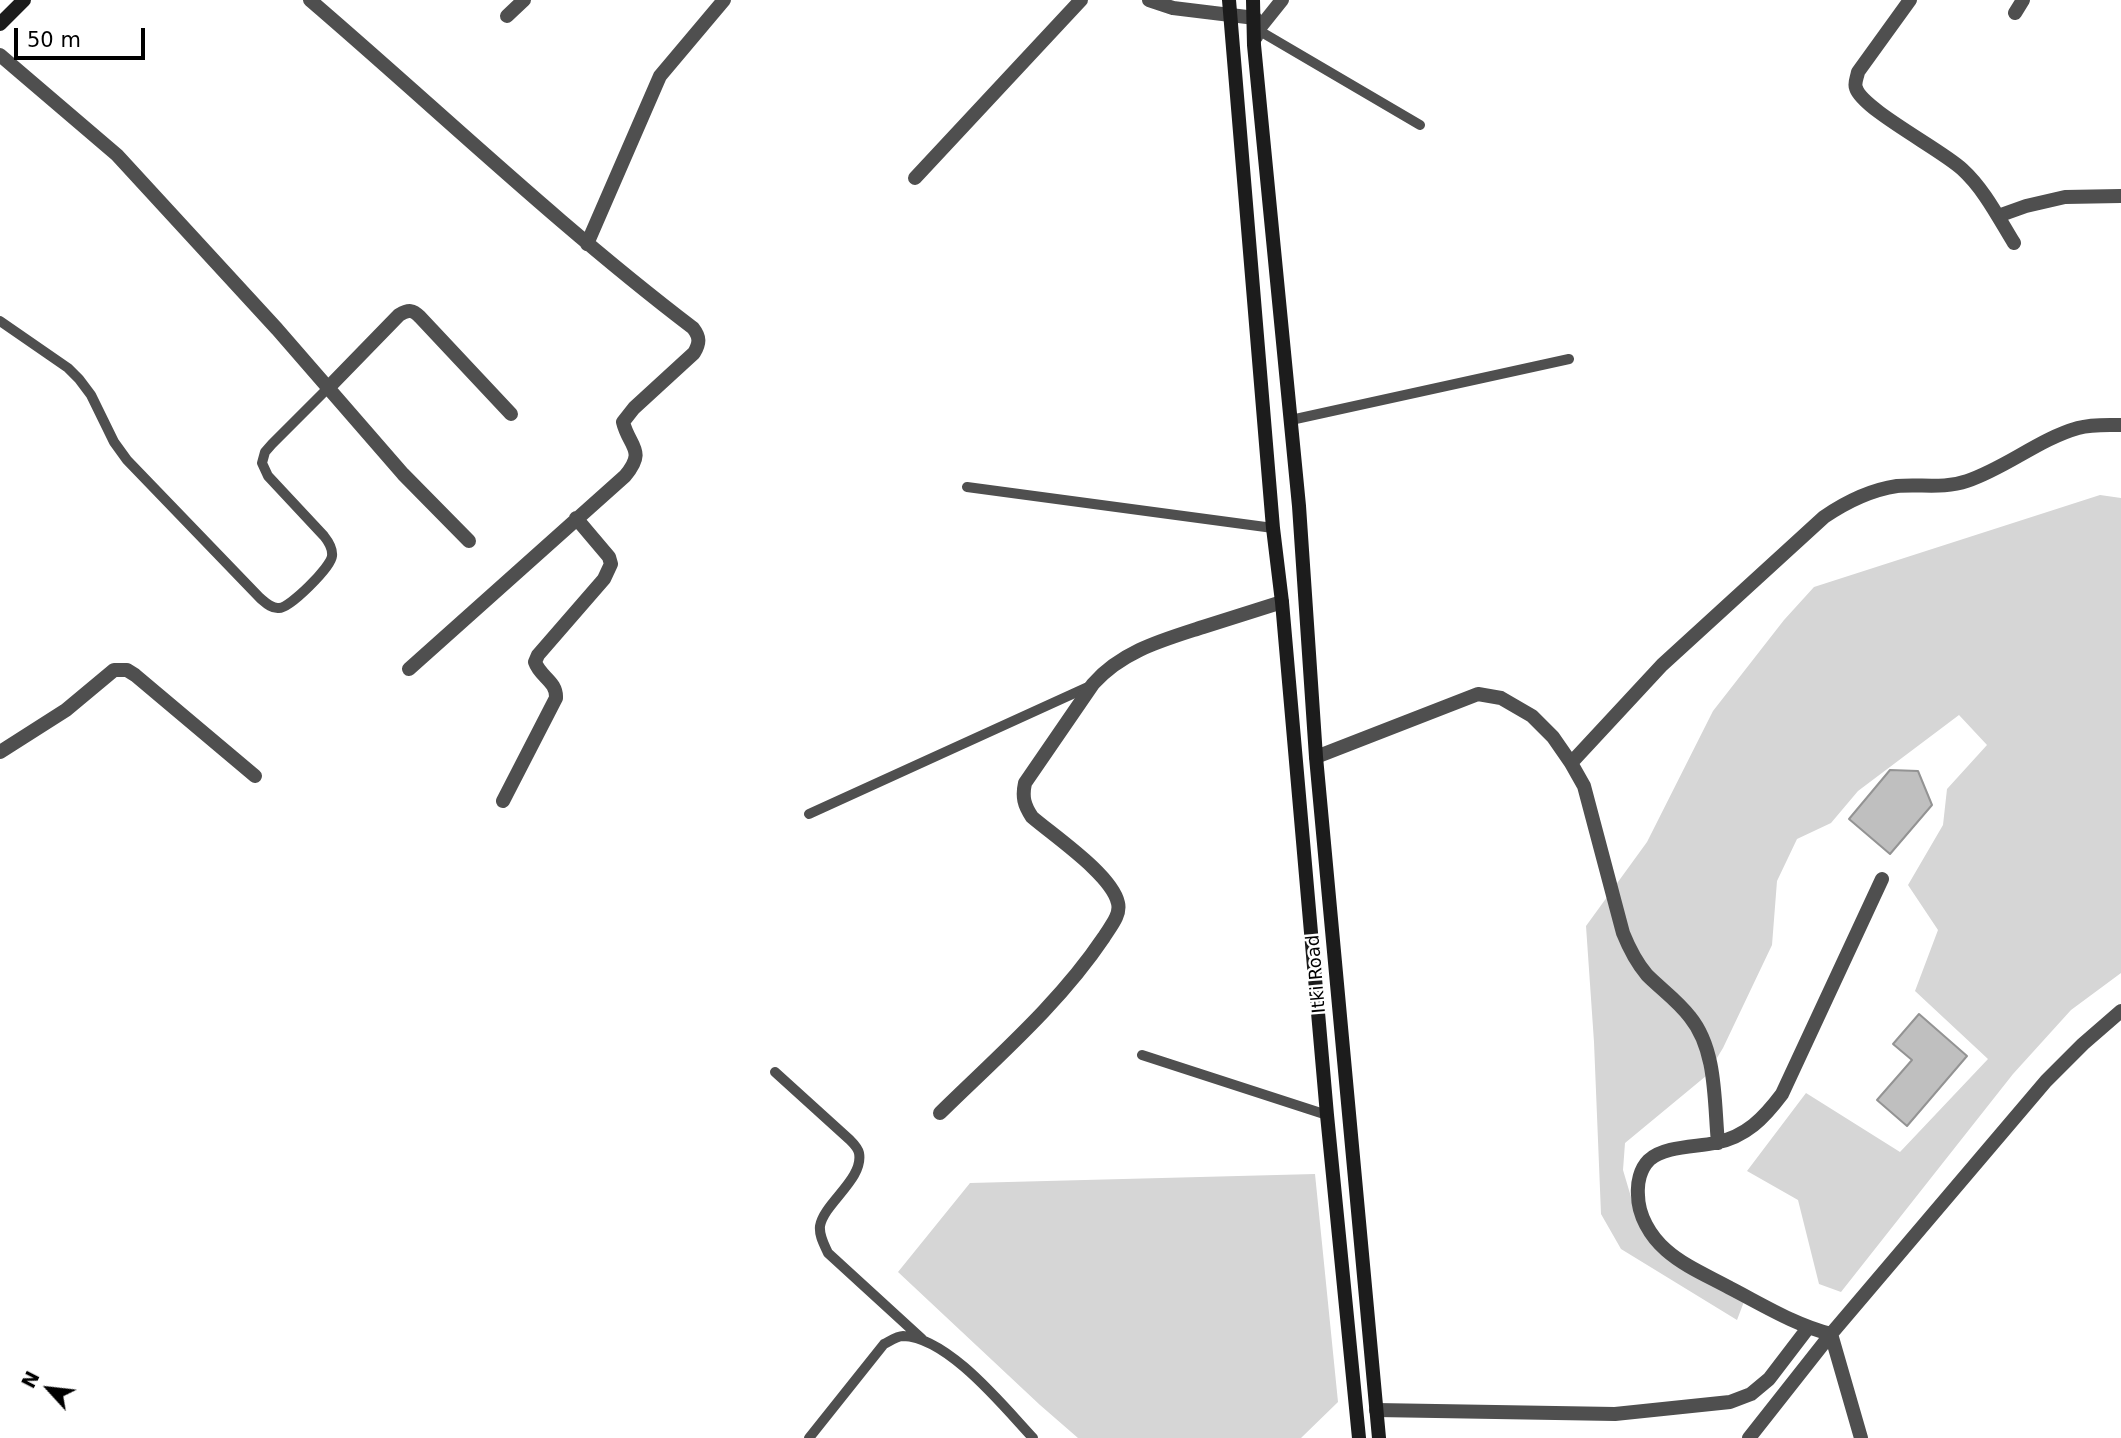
<!DOCTYPE html>
<style>
body{margin:0}
#map{position:relative;width:2121px;height:1438px;overflow:hidden;background:#fff;font-family:"DejaVu Sans",sans-serif}
canvas{display:block}
.north{position:absolute;left:14px;top:1354px;width:70px;height:70px;-webkit-text-stroke:5px #fff;paint-order:stroke;rotate:297deg;font-size:19px;font-weight:700;line-height:28px;text-align:center;color:#000}
.north::after{content:'';display:block;margin:auto;width:24px;height:32px;background:#000;clip-path:polygon(50% 0,100% 100%,50% 72%,0 100%)}
.scale{position:absolute;left:14px;top:28px;width:131px;height:32px;box-sizing:border-box;border:4px solid #000;border-top:0;padding-left:9px;font-size:21px;line-height:24px;white-space:nowrap;color:#000;-webkit-text-stroke:5px #fff;paint-order:stroke}
</style>
<div id="map">
<canvas width="2121" height="1438"></canvas>
<div class="north">N</div>
<div class="scale">50 m</div>
</div>
<script>
const context = document.querySelector('canvas').getContext('2d');
context.lineJoin = 'round';
function fillPath(path, color) { context.fillStyle = color; context.fill(path, 'evenodd'); }
function trace(path, color, width, dash) { context.strokeStyle = color; context.lineWidth = width; context.lineCap = dash ? 'butt' : 'round'; context.setLineDash(dash || []); context.stroke(path); }
function drawText(font, color, halo, rows, align = 'center') {
  context.font = font + ' "DejaVu Sans",sans-serif'; context.lineWidth = 5; context.setLineDash([]); context.textBaseline = 'middle'; context.strokeStyle = halo; context.fillStyle = color; for (const [text, x, y, turn = 0] of rows) {
    context.save(); context.translate(x, y); context.rotate((+turn || 0) * Math.PI / 180); context.textAlign = isNaN(turn) ? turn : align; if (halo) context.strokeText(text, 0, 0); context.fillText(text, 0, 0); context.restore();
  }
}
fillPath(new Path2D(`
 M2100 495 2121 498V973L2071 1010 2013 1074 1841 1292 1819 1284 1798 1200 1747 1171 1806 1093 1900 1152 1988 1059 1915 991 1938 930 1908 885 1943 825 1947 789 1987 745 1959 715 1858 791 1831 823 1797 839 1777 881 1772 945 1723 1048 1706 1076 1625 1143 1623 1170 1639 1224 1745 1299 1737 1320 1621 1249 1601 1214 1594 1042 1586 926 1647 842 1713 711 1784 620 1814 587Z
 M1315 1174 1338 1402 1301 1438H1078L1040 1405 898 1272 970 1183Z`), '#d6d6d6');
const building = new Path2D(`
 M1890 770 1918 771 1932 805 1890 854 1849 819Z
 M1919 1014 1967 1056 1907 1126 1877 1100 1912 1060 1893 1044Z`);
fillPath(building, '#bfbfbf');
trace(building, '#939393', 2);
trace(new Path2D(`
 M1258 30 1420 125
 M0 321 68 368 79 379 91 395 114 442 127 460 260 598C265 602 271 609 279 608 290 608 331 567 332 556 333 548 328 541 324 536L268 476 262 463 265 452 272 444 328 388
 M1291 420 1569 359
 M967 487 1273 528
 M809 814 1090 686
 M1142 1055 1327 1115
 M775 1072 850 1140C854 1144 858 1148 859 1153 864 1179 824 1203 820 1226 819 1236 824 1244 828 1253L922 1339
 M809 1438 884 1344C890 1341 897 1336 903 1336 948 1337 1004 1407 1033 1438`), '#4f4f4f', 10);
trace(new Path2D(`
 M310 0C437 109 559 226 693 328 700 337 700 343 694 353L634 408 623 422C629 447 647 450 625 476L409 669
 M1149 0 1173 8 1255 18
 M1910 0 1858 72C1857 78 1854 83 1856 88 1862 109 1942 150 1962 169 1984 189 1998 217 2014 243
 M2015 13 2023 0
 M507 16 524 0
 M1256 37 1258 30 1282 0
 M0 55 117 155 277 329 403 474 469 541
 M915 178 1081 0
 M1998 216 2026 206 2065 197 2121 196
 M587 244 660 76 724 0
 M328 388 399 315C409 309 413 310 420 317L511 414
 M0 752 66 710 114 670H127L135 675 255 776
 M1316 757 1478 694 1501 698 1532 716 1553 737 1571 763 1584 786 1623 933C1629 948 1636 962 1647 975 1661 989 1678 1001 1690 1017 1717 1050 1714 1102 1718 1143
 M1571 763 1662 665 1824 517C1846 502 1870 490 1897 486 1921 484 1944 489 1967 481 2006 468 2039 439 2078 428 2092 424 2107 425 2121 425
 M503 801 556 698C557 681 540 677 535 662L538 655 604 579 611 564 609 557 576 518
 M940 1113C997 1057 1059 1004 1104 937 1110 927 1121 915 1118 903 1112 875 1054 836 1032 817 1024 805 1022 797 1025 783L1093 684C1122 651 1163 640 1203 627 1229 619 1256 610 1282 602
 M1376 1410 1615 1414 1730 1402 1751 1394 1769 1379 1808 1328
 M1749 1438 1831 1334 2046 1081 2083 1044 2121 1011
 M1861 1438 1831 1334C1795 1325 1763 1305 1730 1288 1708 1276 1684 1266 1666 1250 1650 1236 1638 1215 1638 1195 1637 1183 1640 1169 1649 1160 1664 1146 1696 1147 1715 1143 1746 1137 1764 1118 1782 1094L1882 879`), '#4f4f4f', 14);
trace(new Path2D(`
 M1229 0 1273 528 1282 602 1327 1115 1359 1438
 M1253 0 1254 45 1299 506 1316 757 1379 1438
 M0 24 24 0`), '#1c1c1c', 14);
drawText('18px', '#000', '#fff', [
 ["Itki Road",1317,974,-95]
]);
</script>
